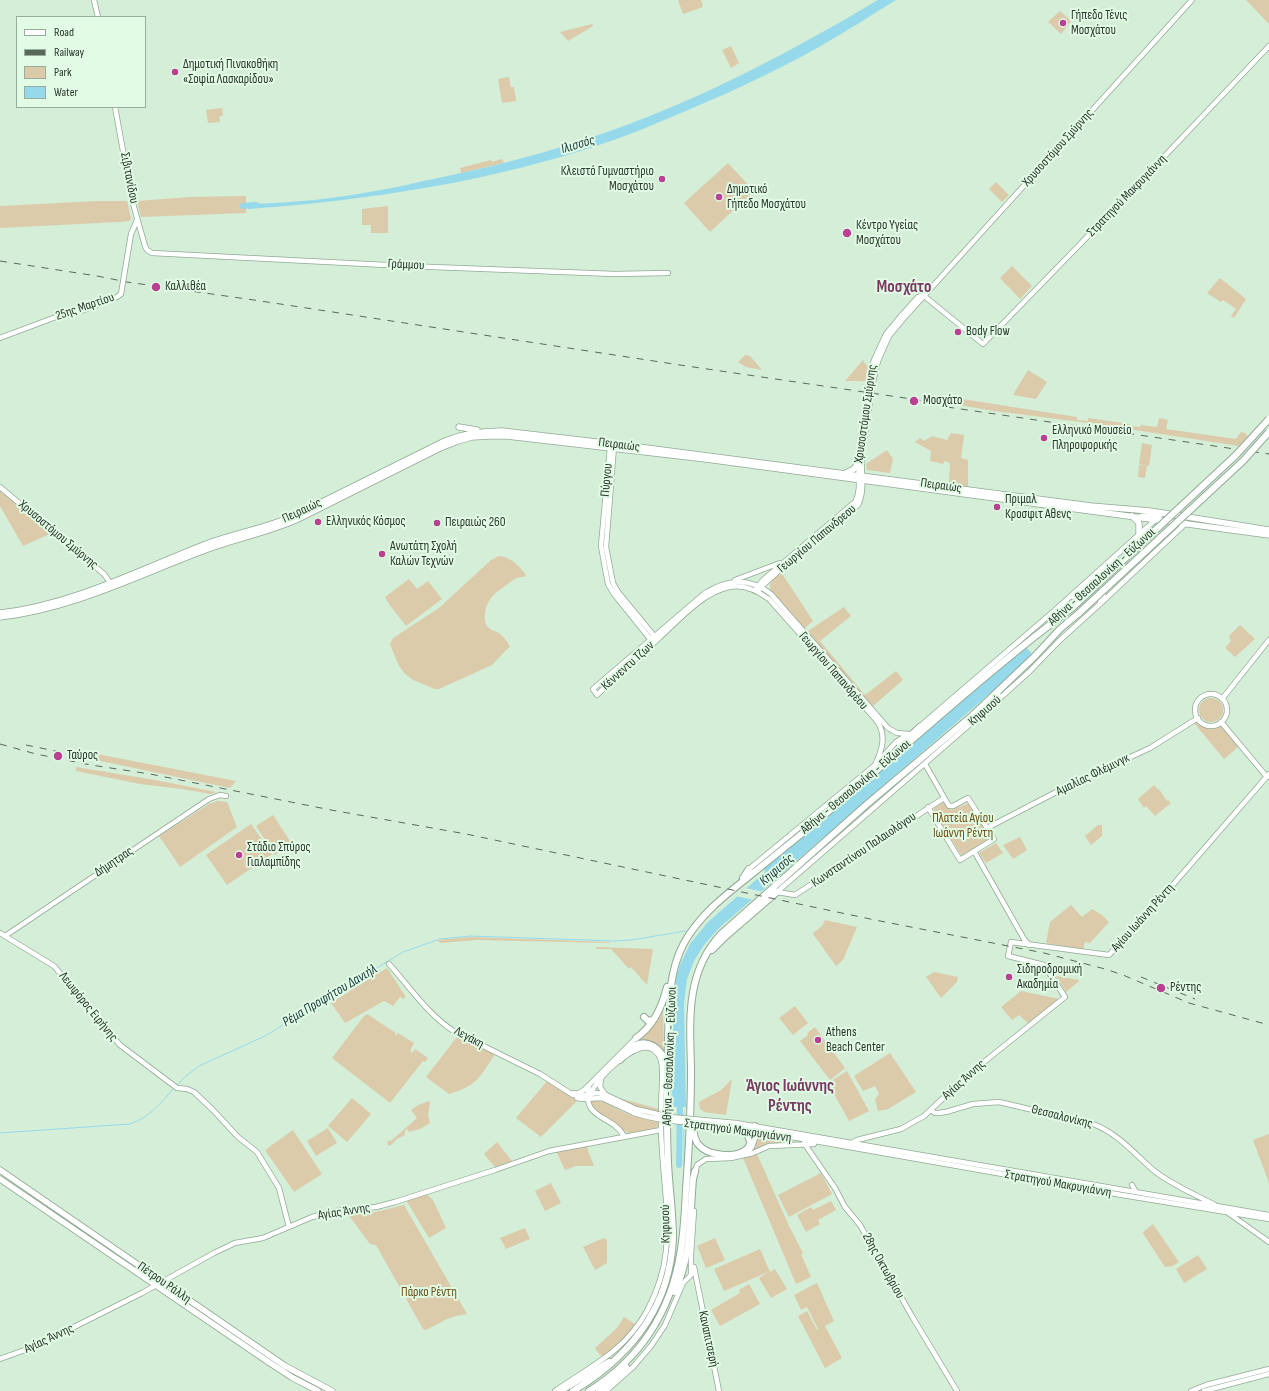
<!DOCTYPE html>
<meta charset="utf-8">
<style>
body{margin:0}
#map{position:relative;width:1269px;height:1391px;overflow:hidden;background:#d4eed7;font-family:"Sofia Sans Condensed",sans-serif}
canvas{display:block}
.legend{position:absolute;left:16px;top:16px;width:130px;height:92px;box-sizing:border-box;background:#e1fbe4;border:1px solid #99ad9c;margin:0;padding:5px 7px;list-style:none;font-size:12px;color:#2e3830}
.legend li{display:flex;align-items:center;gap:8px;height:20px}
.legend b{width:20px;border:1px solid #99ad9c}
</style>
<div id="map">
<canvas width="1269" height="1391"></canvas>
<ul class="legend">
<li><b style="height:5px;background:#fff"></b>Road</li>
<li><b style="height:5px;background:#5a685c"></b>Railway</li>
<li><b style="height:11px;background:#dccbab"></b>Park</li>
<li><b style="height:11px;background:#96d9eb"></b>Water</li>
</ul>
</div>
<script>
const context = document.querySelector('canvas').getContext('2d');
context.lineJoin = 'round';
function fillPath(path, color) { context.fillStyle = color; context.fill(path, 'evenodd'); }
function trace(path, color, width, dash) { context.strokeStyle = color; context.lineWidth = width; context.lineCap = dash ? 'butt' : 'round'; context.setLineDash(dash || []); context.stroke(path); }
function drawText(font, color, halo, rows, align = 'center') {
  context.font = font + ' "Sofia Sans Condensed",sans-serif'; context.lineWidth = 4; context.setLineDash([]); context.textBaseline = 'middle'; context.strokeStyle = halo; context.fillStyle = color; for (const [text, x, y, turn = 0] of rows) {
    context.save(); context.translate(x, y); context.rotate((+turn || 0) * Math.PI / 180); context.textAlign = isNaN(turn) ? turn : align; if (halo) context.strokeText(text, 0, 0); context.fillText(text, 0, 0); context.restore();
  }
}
fillPath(new Path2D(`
 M678 0H701L703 7 683 14Z
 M1246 0H1269V24L1248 2Z
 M1060 11 1071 21 1061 34 1048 22Z
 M592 24 593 25V26L568 41 560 32Z
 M731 46 739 63 731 68 722 50Z
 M509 77 511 87H514L516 101 502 103 498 79Z
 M222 108 223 115 219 117 220 122 208 123 206 110Z
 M502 159 504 163 461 173 460 168 491 160 492 162Z
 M728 163 754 191 710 232 684 203Z
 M996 182 1009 195 1002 202 989 189Z
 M246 196V213L141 217 137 201 190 197Z
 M99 201H127L131 219 129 221 119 222 0 228V206Z
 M388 206V233H371V225H362V209Z
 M1012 266 1032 286 1020 299 1000 278Z
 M1220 278 1246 299 1234 318 1231 316 1236 309 1223 300 1221 302 1207 293Z
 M745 355 750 356 762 370 746 367 738 362Z
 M863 360 866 365 870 368 868 381H845Z
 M1028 370 1047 382 1036 399 1013 395Z
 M949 397 1077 417V420L1088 421V418L1130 424V426L1140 427 1141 425 1157 427 1159 418 1168 420 1166 429 1236 439 1241 432 1245 433 1248 436 1239 446 1089 423 994 411 948 403Z
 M951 433 964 435 961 458 968 460V488L949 485 950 463 945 461 943 464 930 461 931 451 915 442 920 438 924 441 932 436 947 440Z
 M1142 443 1152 445 1149 466H1147L1145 478 1138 477 1139 465 1146 466 1139 464Z
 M887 450 893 459 890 473 867 470 866 464Z
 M0 491 52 533 23 546 0 506Z
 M499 556C509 556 521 567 526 575L524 577H521L516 578C503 588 486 596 485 614 484 619 485 625 489 628 492 631 497 631 500 634 504 637 507 642 510 646L492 665 439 689H435L413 680 404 673 398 664 390 644 393 638 439 608 491 560Z
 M781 574 783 575 813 621 805 628 802 627 770 589C769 582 774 576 781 574Z
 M409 579 417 589 428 581 442 599 406 626 389 604 385 597Z
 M844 607 851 616 820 641 865 695 896 671 903 680 872 707 807 633 808 631Z
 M1240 625 1255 639 1235 657 1225 648 1231 641 1229 636Z
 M1199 710a12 12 0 1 1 24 0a12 12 0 1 1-24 0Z
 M1197 722C1204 729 1212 730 1221 726L1239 746 1224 759 1194 723Z
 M97 754 236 781 230 788 96 760Z
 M76 767 155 780 216 792 211 794 182 789 140 784 76 771Z
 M1154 785 1158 790 1159 789 1167 801 1168 800 1171 803 1155 816 1146 806 1144 808 1138 799Z
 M217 801 227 802 237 827 180 867 159 836 209 804Z
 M944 802 951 810 969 803 988 835V839L986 843 962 856 961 855 934 811V808Z
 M273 815 292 844 275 855 256 826Z
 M251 824 272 854 227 885 206 855Z
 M1098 825H1102V836L1091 845 1085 836Z
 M1020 837 1027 850 1013 859 1003 845Z
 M996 843 1003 853 986 863 979 853Z
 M1071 905 1082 917 1092 909 1102 915 1109 922 1090 943 1085 942 1083 950 1046 943 1050 922Z
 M825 920 857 927 843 960 836 966 813 934V933L822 926Z
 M470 937 610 942V943L476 940 441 943 439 942 438 940Z
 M596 947 653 949 647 985 631 967 629 969 611 949H596Z
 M387 968 406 997 403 999 400 997 393 1006 384 1001 345 1023 331 1003Z
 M934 972 958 977 957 982 941 998 926 977Z
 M1056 976 1079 980V981L1066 992Z
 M1021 991 1059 999 1029 1024 1019 1015 1012 1020 1001 1007Z
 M795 1006 808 1023 793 1035 779 1018Z
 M663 1007 664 1052 632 1044Z
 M367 1014 396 1033 395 1035 396 1036 398 1033 414 1043 410 1051 412 1053 415 1049 428 1058 425 1062 423 1061 390 1103 332 1058 364 1016Z
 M815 1027 845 1068 830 1080 800 1041 808 1035 807 1033Z
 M457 1037 495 1054C480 1077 477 1086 449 1094L426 1077Z
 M890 1053 916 1092 888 1109 878 1111 875 1099 879 1094 875 1086 863 1091 854 1076Z
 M847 1071 869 1111 849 1121 828 1083Z
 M732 1079 726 1115 704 1112 700 1109 699 1102 721 1090Z
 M548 1080 572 1097 578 1100 541 1137 516 1118Z
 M615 1097 659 1109C660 1115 661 1125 655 1129L629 1133C619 1128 594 1113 591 1102L594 1100C608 1101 620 1112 633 1116L636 1107Z
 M352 1098 371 1114 347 1142 328 1126Z
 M429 1101 430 1103 428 1115 430 1123 420 1129 409 1132 407 1129 405 1131V1135L397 1139 390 1146 388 1145 387 1143 388 1141 392 1140 417 1118 411 1110 418 1105Z
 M328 1128 337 1143 316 1156 307 1141Z
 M293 1130 322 1174 294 1192 265 1150Z
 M1269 1134V1183L1253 1140Z
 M759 1135 794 1141 795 1142 766 1144 753 1151Z
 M497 1142 512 1161 495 1167 484 1154Z
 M586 1145 594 1166H576L565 1170 556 1151Z
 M757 1154 789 1226 803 1253 801 1254 811 1277 796 1284 743 1158Z
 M821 1173 832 1194 789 1217 778 1195Z
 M551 1183 561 1203 545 1211 535 1191Z
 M426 1194 433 1200 446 1228 429 1238 406 1200Z
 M831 1201 836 1210 818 1220 820 1224 806 1232 797 1215 811 1207 813 1210Z
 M404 1205 467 1314 456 1316 447 1319 426 1330 423 1329 376 1245 370 1244 347 1213H371Z
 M1153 1224 1179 1262 1173 1266 1165 1267 1144 1235 1143 1232Z
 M525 1228 530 1239 506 1249 500 1238Z
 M604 1238 607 1240V1263L595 1270 583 1247Z
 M715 1238 725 1260 706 1268 697 1246Z
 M760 1249 770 1272 775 1269 787 1289 771 1298 759 1278 768 1272 724 1291 714 1269Z
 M1198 1255 1207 1269 1184 1283 1176 1269Z
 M817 1283 834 1321 825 1326 842 1358 825 1368 798 1316 807 1311 817 1330 818 1329 807 1307 801 1310 794 1295Z
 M749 1284 760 1304 720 1326 711 1310 740 1293 739 1290Z
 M624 1317 635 1324 634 1326 623 1340 604 1357 599 1354 595 1348 617 1328Z`), '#dccbab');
fillPath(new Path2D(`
 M878 0H896C870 16 845 32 819 47 771 74 720 97 669 118 648 127 626 136 605 143 490 182 369 200 248 209V204C291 203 334 199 375 191 396 188 417 182 438 178 496 166 554 151 610 131 704 98 792 51 878 0Z
 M1026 647 1032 654 1018 669 733 916 719 928 704 945 694 961 687 979 684 1004 686 1107H672L673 998 676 978 680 965 690 944 707 923 765 872 764 869 857 792 991 676Z`), '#96d9eb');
fillPath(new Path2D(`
 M745 888 764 892 754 900 735 896Z`), '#d4eed7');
trace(new Path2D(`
 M177 1085 186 1076 199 1066 265 1036 403 952 440 939 470 936 615 941 632 940 685 931
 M680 1107 684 1116
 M0 1133 130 1124C149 1118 161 1103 174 1088
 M684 1165V1123`), '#96d9eb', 1);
trace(new Path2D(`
 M243 206 256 205
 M679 1165 680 1099`), '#96d9eb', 6);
const secondary = new Path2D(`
 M94 0 98 17
 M115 107 132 200 145 246 147 250 152 253 406 266 615 274 668 273
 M131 234 137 220
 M923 295 983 344 1122 201 1269 46
 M901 316 918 297 923 295
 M904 318 1192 0
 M0 338 64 314 84 310
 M611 446 610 448 601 546 608 584 614 594 651 640
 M614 446 606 547 611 573 613 583 618 592 655 637
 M0 487 104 574 111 584
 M1141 516 1160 514
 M735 580 780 563
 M756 589 763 580 855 502C863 488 856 468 859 453
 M760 589 763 585 781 569 858 505C866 489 860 469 862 453
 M1073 597 1085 587 1095 584C1104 586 1106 595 1100 602
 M1195 710a16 16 0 1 1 32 0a16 16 0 1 1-32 0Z
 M999 699 1030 671 1059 641 1101 603 1186 523
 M1222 699 1269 640
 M1221 722 1267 777
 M918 728 1054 611 1163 513
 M925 764 949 806H953L968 798 994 839 960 860 928 807
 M875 765C882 750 887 736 877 721L769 599C758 591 743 584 729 587 703 592 678 621 658 639 638 657 617 675 597 695L593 689 705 593C728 579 748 577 771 594L888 728 897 733 909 734
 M987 828 1066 787 1150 748 1198 718
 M974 851 1024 939 1029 945
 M749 869 875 765 896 742 908 734
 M777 892 992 705
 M777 892 795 895 944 798
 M0 933 54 966 120 1045 177 1088 187 1089 194 1092 213 1110 238 1137 257 1152 279 1188 289 1227
 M5 936 209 799 220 795 226 796
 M1011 942 1109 955 1171 887 1269 774
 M389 964C410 987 428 1015 455 1032L540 1074 573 1095 581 1096 596 1093 604 1094 636 1109
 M601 1079 600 1087 605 1094
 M589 1085C581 1121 612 1114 624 1136
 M573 1093H579L584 1090 636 1038
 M577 1098 583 1099 602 1098 634 1113
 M931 1110 935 1113H938L946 1112 973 1104 999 1102 1093 1124C1117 1133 1134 1153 1152 1169 1168 1183 1196 1195 1215 1205
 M736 1123 1269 1215
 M735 1127 1122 1195 1269 1219
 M804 1143 835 1188 845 1207 860 1225 913 1318 957 1391
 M852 1143 857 1140 901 1129 924 1116 969 1074 1065 997 1044 965 1008 956 1011 942
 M746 1154 752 1147 758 1129
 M695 1174 697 1165 706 1159 731 1158 753 1153 769 1146 814 1144
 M1132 1185 1136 1192
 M1227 1212 1269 1242
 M694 1267 719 1391
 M0 1359 36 1346 142 1293 214 1253 235 1243 263 1238 312 1217 336 1211 376 1207 395 1202 495 1170 549 1151 661 1130
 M555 1391C592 1365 623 1353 647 1311 657 1292 664 1272 666 1251 670 1212 662 1170 661 1130 661 1115 661 1100 662 1085 662 1077 663 1068 661 1061 660 1056 657 1052 652 1049 636 1040 604 1073 595 1086 592 1090 590 1095 588 1099
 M606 1391 633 1367 651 1346 665 1325 683 1283 691 1275V1254L694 1211
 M1191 1391 1206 1385 1269 1369
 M1204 1391 1269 1374`);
const primary = new Path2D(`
 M459 427 477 430
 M846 473 854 469 858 463
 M1132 516 1139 523V534
 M0 613C72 605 139 570 206 544 236 533 267 528 296 515L445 441C464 433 482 431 502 431L631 446 1091 506 1150 511 1269 530
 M0 617C73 609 140 574 208 549 238 538 269 532 298 519L440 448 458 441 472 437 489 436H507L706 459 1269 535
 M0 1170 285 1366 332 1391
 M0 1179 270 1363 293 1378 318 1391`);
const highway = new Path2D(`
 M988 705 1000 697
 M900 745 920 727
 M743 878 749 869
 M712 950 725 937 777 892
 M644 1017 648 1021 653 1020
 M636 1038C654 1026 662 1007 667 987
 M620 1060C624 1055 629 1050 634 1046 648 1038 662 1049 665 1063
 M692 1126C694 1132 694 1139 698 1144 707 1156 736 1159 747 1149 752 1144 753 1132 755 1126
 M742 1129 747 1133 750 1141
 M674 1292C691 1262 690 1214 693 1179L695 1171
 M560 1391 609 1362
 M573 1391C631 1356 670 1308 673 1238 673 1213 669 1187 668 1162 666 1122 667 1082 668 1041 669 1007 668 973 684 943 699 916 723 897 747 878 768 861 789 844 810 827 898 754 981 676 1073 607
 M589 1391C639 1360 670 1313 680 1255 684 1234 685 1211 686 1189 689 1149 691 1109 691 1069 690 1020 685 973 721 934L866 805 973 715 1035 656 1060 629 1079 613
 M599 1391 620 1373 626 1367`);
trace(secondary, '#91aa95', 6);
trace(primary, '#91aa95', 7);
trace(highway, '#91aa95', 8);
trace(secondary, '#fff', 4.5);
trace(primary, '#fff', 5.5);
trace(highway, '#fff', 6);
trace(new Path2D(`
 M0 261 97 276 127 282 254 300 680 365 932 402
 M947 407 1269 454
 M0 744 36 754 91 765 150 774 331 810 466 834 875 920 1044 953 1105 969 1123 975 1189 1003 1269 1025
 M26 745 65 753
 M1141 977 1195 999`), '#5a685c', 1, [7, 7]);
const secondaryBridge = new Path2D(`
 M84 310 117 297 121 294 131 234
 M859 453 869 381 874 360 886 334 901 316
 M862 453 873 382 878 361 889 336 904 318
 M636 1109 670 1117 736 1123
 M634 1113C667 1124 701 1122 735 1127`);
const highwayBridge = new Path2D(`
 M1073 607 1236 455 1269 419
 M1079 613 1243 461 1269 432`);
trace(secondaryBridge, '#91aa95', 6, []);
trace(highwayBridge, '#91aa95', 8, []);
trace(secondaryBridge, '#fff', 4.5);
trace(highwayBridge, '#fff', 6);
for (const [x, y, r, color] of [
 [1063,23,4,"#ba4093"],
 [175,72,4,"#ba4093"],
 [662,179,4,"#ba4093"],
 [719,197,4,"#ba4093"],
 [847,233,5,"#ba4093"],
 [156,287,5,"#ba4093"],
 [958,332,4,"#ba4093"],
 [914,401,5,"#ba4093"],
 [1044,438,4,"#ba4093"],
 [997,507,4,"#ba4093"],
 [318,522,4,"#ba4093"],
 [437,523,4,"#ba4093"],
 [382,554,4,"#ba4093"],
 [58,756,5,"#ba4093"],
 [239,855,4,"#ba4093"],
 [1009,977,4,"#ba4093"],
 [1161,988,5,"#ba4093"],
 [818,1040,4,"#ba4093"]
]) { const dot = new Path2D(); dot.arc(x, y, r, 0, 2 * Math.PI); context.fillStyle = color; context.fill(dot); trace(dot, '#e1fbe4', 1.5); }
drawText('13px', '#2e3830', '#e1fbe4', [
 ["Γήπεδο Τένις",1071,16],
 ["Μοσχάτου",1071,31],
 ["Δημοτική Πινακοθήκη",183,65],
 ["«Σοφία Λασκαρίδου»",183,80],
 ["Κλειστό Γυμναστήριο",654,172,"right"],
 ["Μοσχάτου",654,187,"right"],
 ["Δημοτικό",727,190],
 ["Γήπεδο Μοσχάτου",727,205],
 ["Κέντρο Υγείας",856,226],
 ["Μοσχάτου",856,241],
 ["Καλλιθέα",165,287],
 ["Body Flow",966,332],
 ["Μοσχάτο",923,401],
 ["Ελληνικό Μουσείο",1052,431],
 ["Πληροφορικής",1052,446],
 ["Πριμαλ",1005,500],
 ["Κροσφιτ Αθενς",1005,515],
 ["Ελληνικός Κόσμος",326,522],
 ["Πειραιώς 260",445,523],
 ["Ανωτάτη Σχολή",390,547],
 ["Καλών Τεχνών",390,562],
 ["Ταύρος",67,756],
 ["Στάδιο Σπύρος",247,848],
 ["Γιαλαμπίδης",247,863],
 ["Σιδηροδρομική",1017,970],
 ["Ακαδημία",1017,985],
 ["Ρέντης",1170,988],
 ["Athens",826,1033],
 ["Beach Center",826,1048]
], 'left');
drawText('13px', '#2e3830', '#e1fbe4', [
 ["Χρυσοστόμου Σμύρνης",1058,148,-48],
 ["Σιβιτανίδου",129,178,79],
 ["Στρατηγού Μακρυγιάννη",1127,196,-46],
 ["Γράμμου",406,265,3],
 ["25ης Μαρτίου",85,307,-19],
 ["Χρυσοστόμου Σμύρνης",866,414,-82],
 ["Πειραιώς",619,445,7],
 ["Πύργου",607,480,-85],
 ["Πειραιώς",941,486,8],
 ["Πειραιώς",302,511,-25],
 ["Χρυσοστόμου Σμύρνης",58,535,40],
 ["Γεωργίου Παπανδρεου",817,539,-40],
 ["Αθήνα - Θεσσαλονίκη - Εύζωνοι",1102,577,-42],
 ["Κέννεντυ Τζων",628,666,-42],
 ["Γεωργίου Παπανδρέου",833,671,49],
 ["Κηφισού",985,711,-41],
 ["Αμαλίας Φλέμινγκ",1093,775,-26],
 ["Αθήνα - Θεσσαλονίκη - Εύζωνοι",856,787,-40],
 ["Κωνσταντίνου Παλαιολόγου",864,850,-34],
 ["Δήμητρας",114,862,-34],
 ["Αγίου Ιωάννη Ρέντη",1143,918,-48],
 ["Λεωφόρος Ειρήνης",88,1007,51],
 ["Λεγάκη",469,1038,28],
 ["Αθήνα - Θεσσαλονίκη - Εύζωνοι",670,1056,-88],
 ["Αγίας Άννης",964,1080,-42],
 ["Θεσσαλονίκης",1062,1117,14],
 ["Στρατηγού Μακρυγιάννη",738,1131,8],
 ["Στρατηγού Μακρυγιάννη",1058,1184,10],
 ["Αγίας Άννης",344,1212,-9],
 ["Κηφισού",666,1224,-91],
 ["28ης Οκτωβρίου",883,1266,61],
 ["Πέτρου Ράλλη",164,1283,35],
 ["Αγίας Άννης",49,1339,-25],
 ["Καναπιτσερή",708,1339,78]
]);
drawText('13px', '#6b5016', '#e1fbe4', [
 ["Πλατεία Αγίου",963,819],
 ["Ιωάννη Ρέντη",963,834],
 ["Πάρκο Ρέντη",429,1293]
]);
drawText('italic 14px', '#173840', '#e1fbe4', [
 ["Ιλισσός",578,145,-17],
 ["Κηφισός",777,870,-41],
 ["Ρέμα Προφήτου Δανιήλ",330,996,-31]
]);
drawText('bold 17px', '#793b63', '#e1fbe4', [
 ["Μοσχάτο",904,288],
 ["Άγιος Ιωάννης",790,1087],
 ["Ρέντης",790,1107]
]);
</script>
